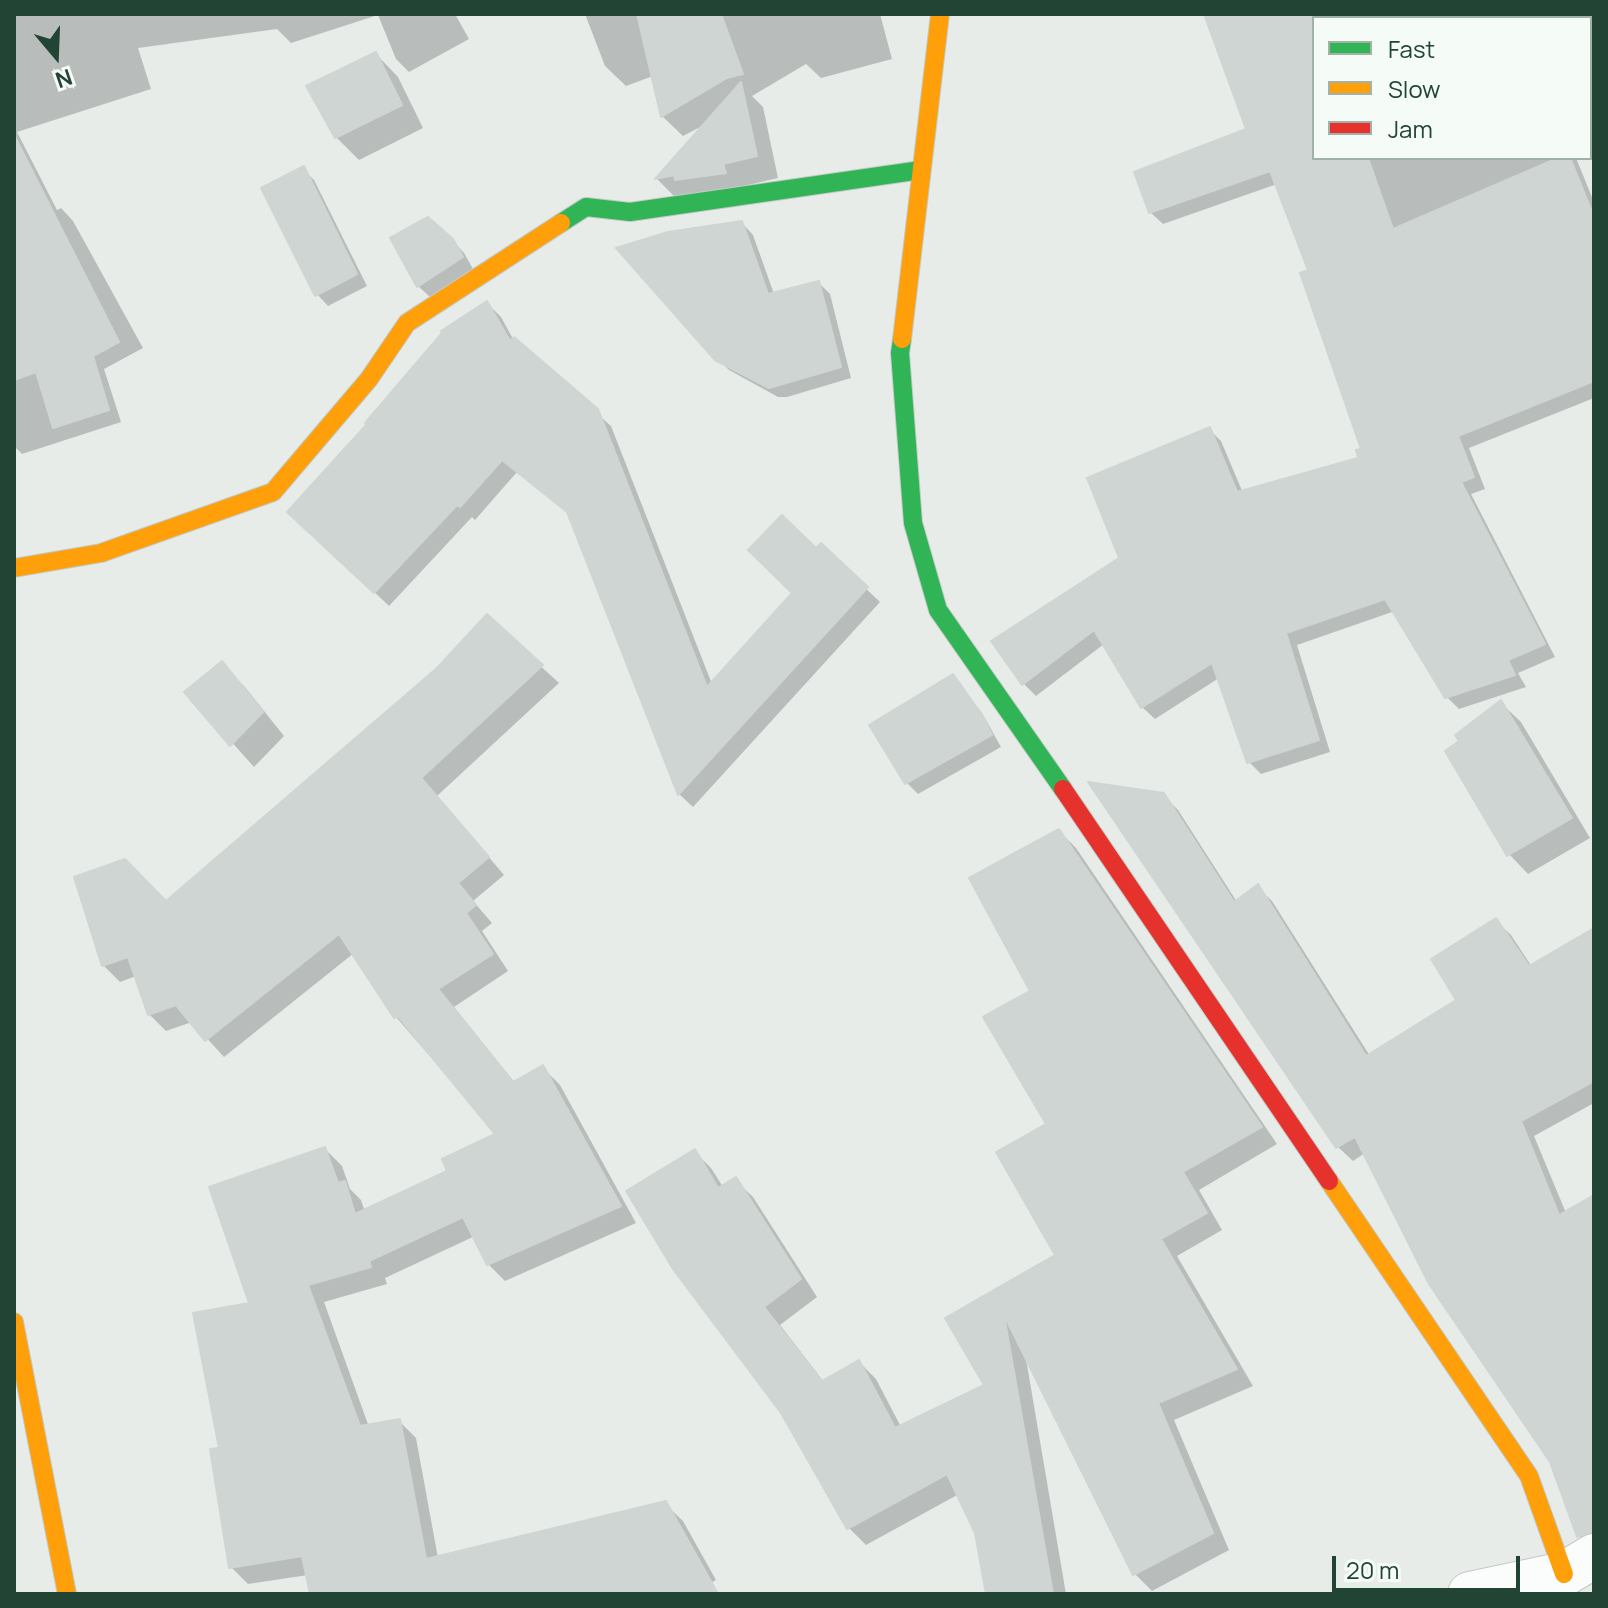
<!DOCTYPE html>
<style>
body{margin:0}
#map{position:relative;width:1608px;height:1608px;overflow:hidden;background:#e7ece9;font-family:Manrope,sans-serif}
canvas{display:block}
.frame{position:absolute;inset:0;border:16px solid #214435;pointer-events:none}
.legend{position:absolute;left:1312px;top:16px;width:280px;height:144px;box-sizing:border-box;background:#f5fbf7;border:2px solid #a0b2a9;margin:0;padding:10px 14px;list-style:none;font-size:24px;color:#214435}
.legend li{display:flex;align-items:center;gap:16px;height:40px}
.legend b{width:40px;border:2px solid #a0b2a9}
.north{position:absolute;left:16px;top:16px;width:80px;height:80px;-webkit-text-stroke:6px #f5fbf7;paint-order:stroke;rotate:161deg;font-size:22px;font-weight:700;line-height:32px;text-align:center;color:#214435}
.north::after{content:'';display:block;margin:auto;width:28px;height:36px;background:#214435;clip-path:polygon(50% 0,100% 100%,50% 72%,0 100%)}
.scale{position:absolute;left:1332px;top:1556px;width:188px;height:36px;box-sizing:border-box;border:4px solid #214435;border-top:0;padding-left:10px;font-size:24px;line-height:28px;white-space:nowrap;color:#214435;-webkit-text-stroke:6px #f5fbf7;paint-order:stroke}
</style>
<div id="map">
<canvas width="1608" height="1608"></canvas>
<div class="frame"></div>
<ul class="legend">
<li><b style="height:10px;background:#30b455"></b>Fast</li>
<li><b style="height:10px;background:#ff9f0a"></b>Slow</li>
<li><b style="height:10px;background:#e5322d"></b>Jam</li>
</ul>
<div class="north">N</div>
<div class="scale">20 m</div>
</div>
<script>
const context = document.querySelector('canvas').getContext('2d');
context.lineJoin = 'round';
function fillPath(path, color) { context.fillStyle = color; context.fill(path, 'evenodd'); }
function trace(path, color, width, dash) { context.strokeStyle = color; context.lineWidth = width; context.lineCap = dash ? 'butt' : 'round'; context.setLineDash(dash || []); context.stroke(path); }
fillPath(new Path2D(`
 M14 14H455L469 39 409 72 396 59 378 15 291 43 277 29 138 48 151 89 17 132 57 210 61 208 73 221 143 348 104 369 121 422 22 454 14 446Z
 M585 14H880L892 59 821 78 806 64 752 96 763 107 778 178 679 201 657 179 706 124 683 136 662 116 653 76 626 86 605 66Z
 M1206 14H1578L1580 18H1314V158H1576L1594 202V398L1469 448 1485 489 1471 494 1555 657 1518 673 1526 687 1459 709 1447 697 1395 611 1297 645 1330 752 1261 774 1249 762 1219 678 1155 719 1142 707 1104 644 1036 696 1024 684 1121 559 1209 429 1221 441 1243 493 1361 459 1363 450 1310 271 1277 184 1163 224 1150 212 1249 130Z
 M1590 44 1594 55V148L1590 149Z
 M376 54 398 77 423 128 359 160 336 137Z
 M303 169 314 180 367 286 328 306 317 294Z
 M742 223 753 235 774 294 819 283 830 294 851 378 787 397H778L729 370 717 358Z
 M452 240 464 253 473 269 430 297 418 286Z
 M487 303 501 317 513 339 611 426 712 684 795 593 821 546 880 602 693 807 679 794 570 515 517 472 475 520 472 517 389 606 304 525Z
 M487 617 559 683 437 796 504 875 473 901 492 923 482 931 508 971 454 1007 515 1083 543 1068 560 1085 636 1223 505 1281 488 1264 475 1236 385 1278 387 1284 324 1302 369 1427 399 1421 416 1438 438 1558 665 1504 683 1521 716 1580 690 1594H312L308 1575 248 1584 231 1567 221 1449 251 1304 325 1149 342 1166 350 1189 361 1200 365 1212 450 1172 498 1135 396 1017 354 953 224 1057 192 1022 166 1031 149 1014 136 976 120 982 103 965 166 904 439 669Z
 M222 664 244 686 284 736 254 767 187 692Z
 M953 676 982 713 1001 747 918 794 907 783Z
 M1501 703 1521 722 1590 838 1528 874 1509 854Z
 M1163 795 1178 810 1237 902 1257 887 1272 901 1370 1056 1459 1001 1496 921 1511 935 1532 967 1594 931V1103L1534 1136 1566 1213 1594 1199V1550L1579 1536 1552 1461 1365 1153 1353 1161 1338 1147Z
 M1059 831 1076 848 1277 1144 1199 1190 1222 1230 1177 1256 1253 1386 1174 1420 1229 1550 1152 1591 1135 1574 1025 1353 1066 1594H988L977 1532 959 1494 866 1545 849 1528 783 1412 694 1151 711 1168 723 1187 735 1180 753 1197 817 1297 780 1325 824 1382 859 1362 876 1379 901 1427 986 1386 948 1319 1058 1256 1048 1124 1033 991Z`), '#0003');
const building = new Path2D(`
 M637 14H721L743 74 727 78 661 117Z
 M1204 14H1314V158H1368L1393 229 1558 158H1570L1594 217V381L1458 436 1474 477 1461 482 1545 644 1508 660 1515 675 1445 698 1385 599 1286 633 1319 740 1247 763 1212 663 1141 708 1094 630 1022 685 991 641 1119 558 1087 478 1210 427 1237 492 1358 458 1356 450 1361 449 1300 273 1308 270 1270 171 1149 213 1134 172 1246 129Z
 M376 52 402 105 335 138 306 86Z
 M741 82 757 156 723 164 726 173 675 180 674 175 655 179Z
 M14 135 119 342 93 356 109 410 53 428 36 372 14 380Z
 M304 166 357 274 315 296 261 188Z
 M428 217 453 239 463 257 417 287 390 238Z
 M742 221 768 294 819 281 841 367 769 388 715 360 616 248 668 232Z
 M487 301 510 341 514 337 598 409 707 687 792 593 748 550 782 515 816 548 821 543 868 587 678 795 567 512 502 460 460 507 457 505 374 593 287 512 367 424 365 423 442 333 441 331Z
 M487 614 543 665 421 778 489 857 458 883 476 905 466 913 493 954 438 989 513 1082 543 1065 621 1206 487 1265 463 1217 369 1261 371 1267 308 1285 360 1426 400 1419 426 1559 666 1501 718 1594H310L302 1556 229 1568 210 1449 219 1448 193 1313 249 1303 209 1187 325 1147 338 1183 345 1181 355 1214 447 1171 442 1159 495 1134 398 1016 394 1018 339 934 205 1041 176 1005 148 1015 128 957 102 966 74 877 125 859 166 901 437 668Z
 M222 661 263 712 230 746 184 692Z
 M953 674 982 715 992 735 905 784 869 725Z
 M1501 700 1572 818 1507 856 1445 751 1459 741 1455 735Z
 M1088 782 1164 793 1234 902 1258 884 1366 1056 1456 1000 1431 959 1496 918 1529 966 1594 928V1081L1521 1121 1559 1215 1594 1195V1531L1577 1537 1550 1462 1429 1284 1355 1137 1336 1148Z
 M1059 829 1262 1127 1183 1172 1207 1213 1161 1239 1237 1369 1158 1403 1213 1533 1133 1575 1004 1315 1053 1594H986L975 1533 947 1474 847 1529 781 1413 673 1269 626 1191 695 1149 718 1188 736 1177 801 1279 764 1307 822 1381 859 1360 895 1428 984 1385 945 1318 1055 1255 996 1152 1046 1124 983 1017 1030 991 969 878Z`);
fillPath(building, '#cfd5d2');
trace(building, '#cfd5d2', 2);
const street = new Path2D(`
 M1470 1594 1564 1574 1594 1556`);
const fast = new Path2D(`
 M561 223 586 207 630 212 921 170
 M902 339 900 353 913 523 938 610 1063 789`);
const slow = new Path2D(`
 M902 339 940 14
 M14 568 101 553 273 492 369 379 407 323 561 223
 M1329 1181 1529 1476 1564 1574
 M14 1322 67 1594`);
const jam = new Path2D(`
 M1063 789 1329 1181`);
trace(street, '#c4c9c6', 46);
trace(fast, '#c2cac6', 20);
trace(slow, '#c2cac6', 20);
trace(jam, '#c2cac6', 20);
trace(street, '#fbfcfc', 44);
trace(fast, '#30b455', 18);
trace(slow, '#ff9f0a', 18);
trace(jam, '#e5322d', 18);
</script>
